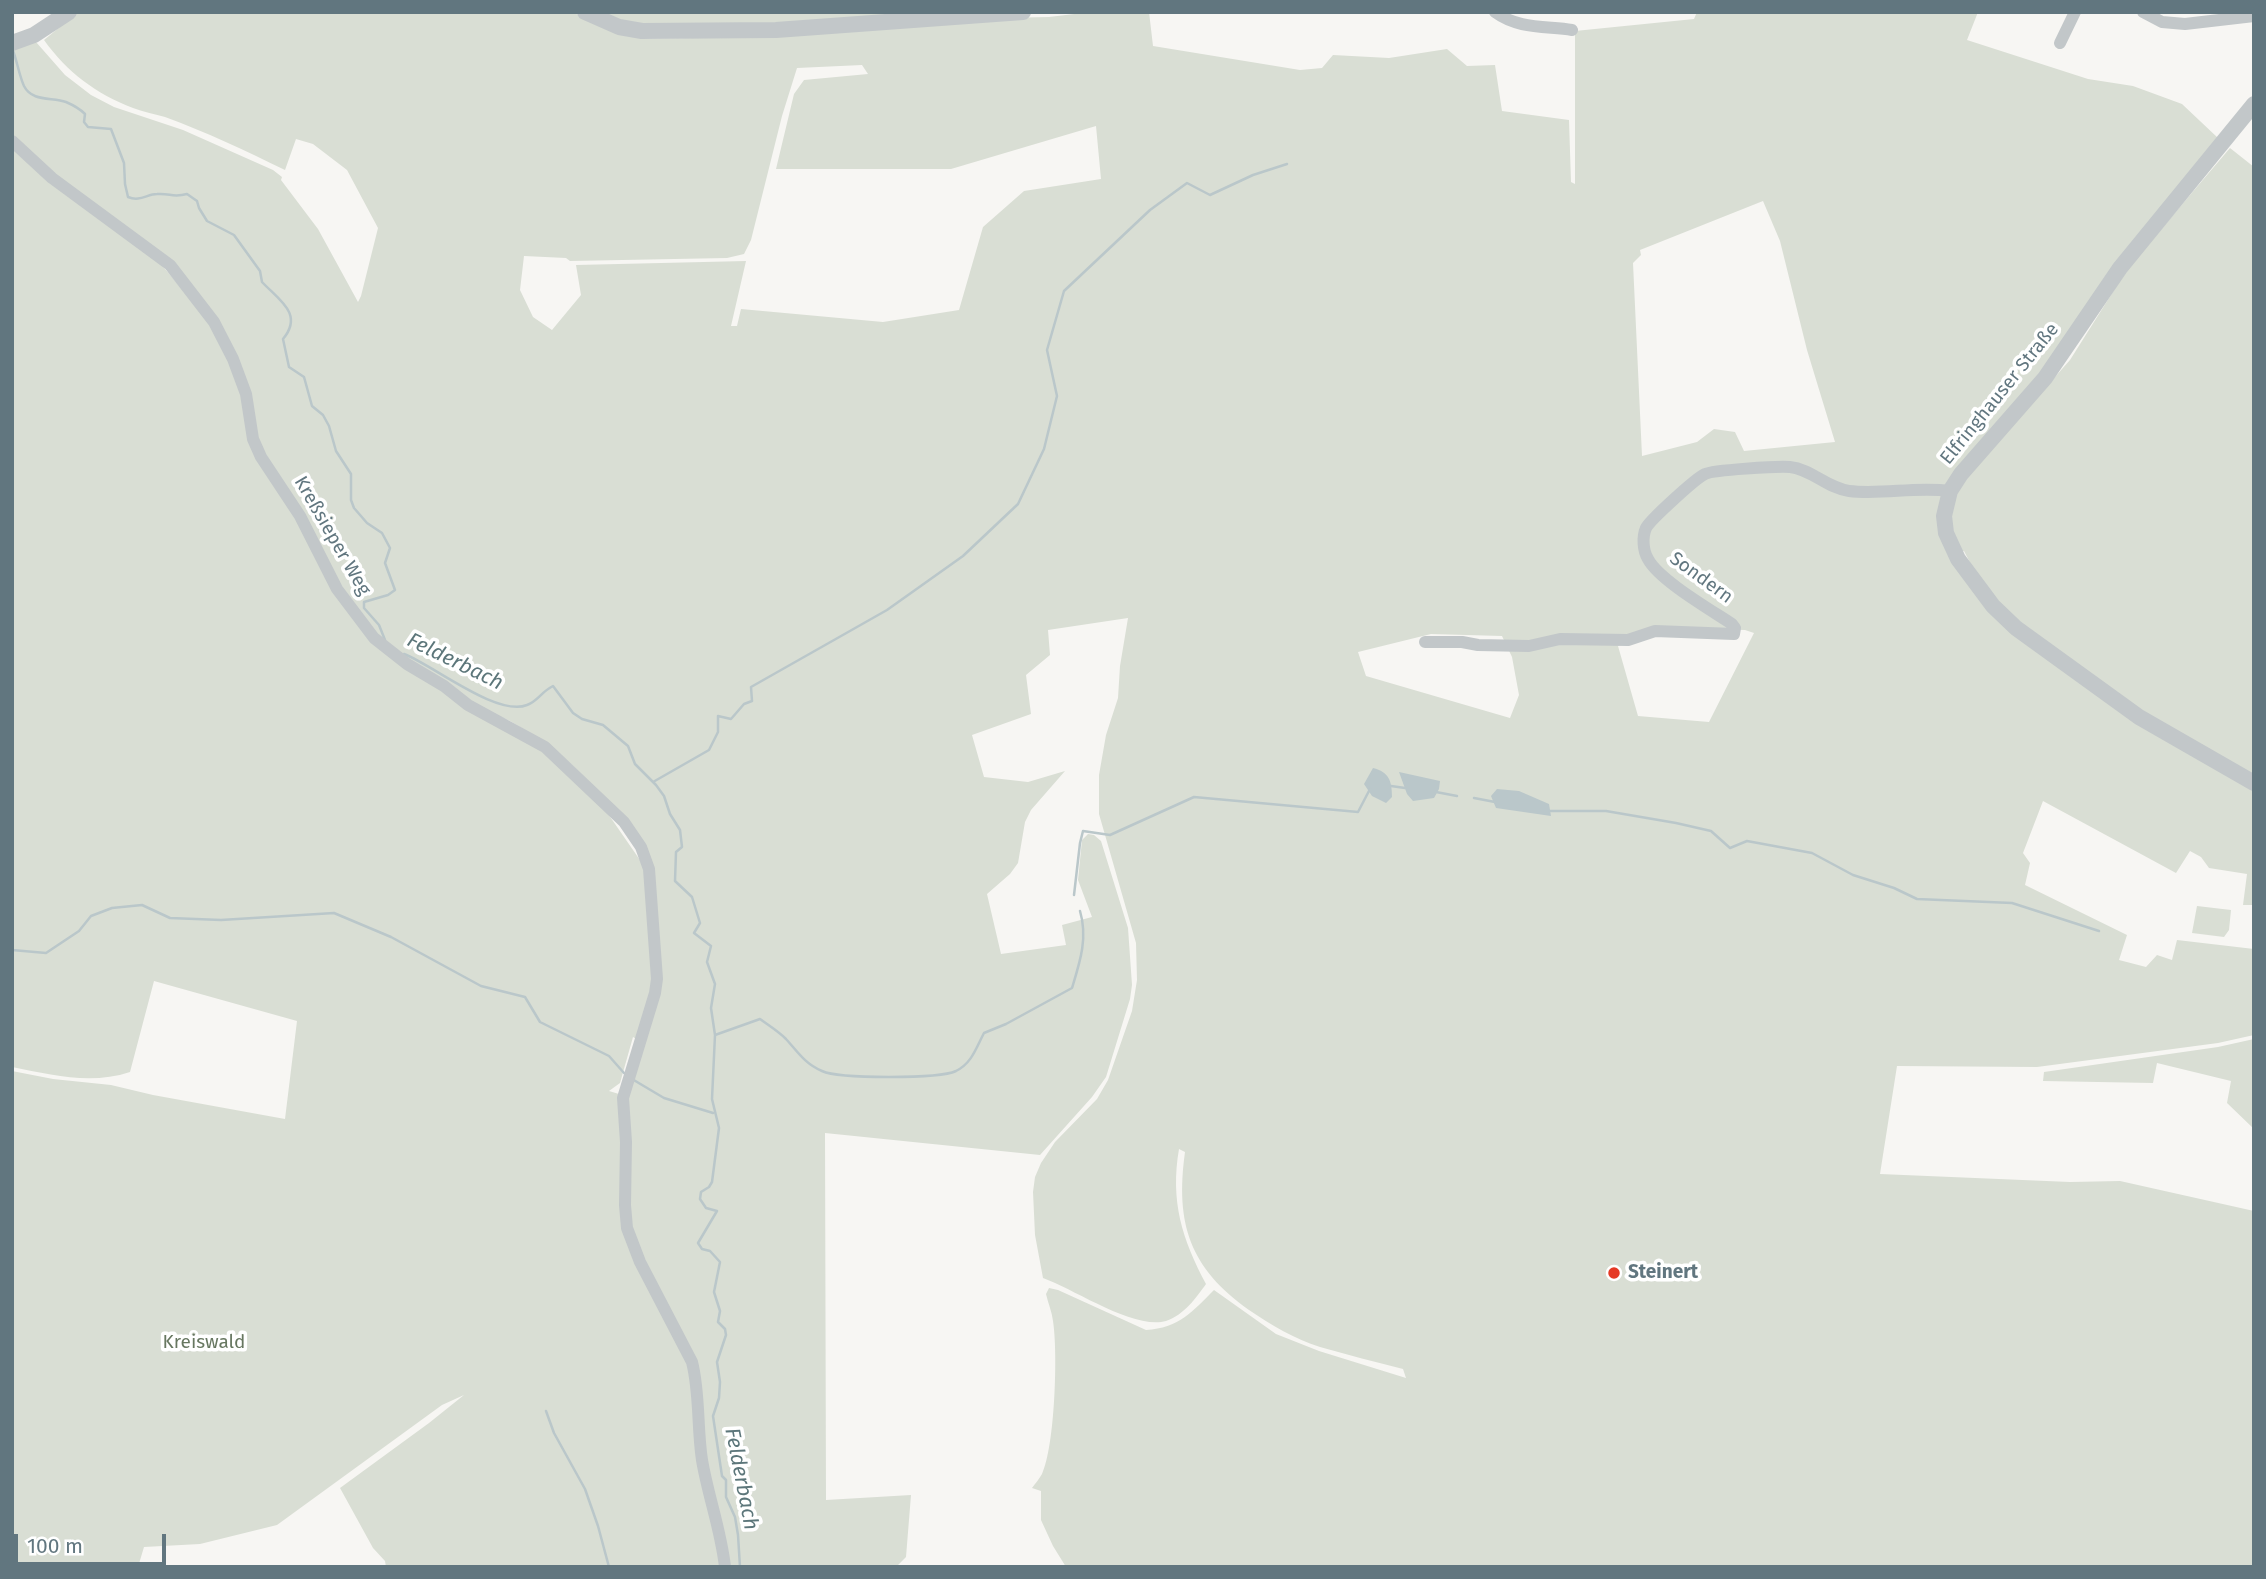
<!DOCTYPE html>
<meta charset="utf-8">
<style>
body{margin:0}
#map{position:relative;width:2266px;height:1579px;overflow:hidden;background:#f7f6f3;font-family:"Fira Sans",sans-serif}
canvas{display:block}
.frame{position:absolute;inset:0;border:14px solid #61767f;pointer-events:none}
.scale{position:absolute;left:14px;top:1534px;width:152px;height:32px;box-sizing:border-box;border:4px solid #61767f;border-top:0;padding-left:9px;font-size:21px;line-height:24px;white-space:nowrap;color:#61767f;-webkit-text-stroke:5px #fff;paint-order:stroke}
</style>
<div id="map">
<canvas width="2266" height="1579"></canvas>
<div class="frame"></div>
<div class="scale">100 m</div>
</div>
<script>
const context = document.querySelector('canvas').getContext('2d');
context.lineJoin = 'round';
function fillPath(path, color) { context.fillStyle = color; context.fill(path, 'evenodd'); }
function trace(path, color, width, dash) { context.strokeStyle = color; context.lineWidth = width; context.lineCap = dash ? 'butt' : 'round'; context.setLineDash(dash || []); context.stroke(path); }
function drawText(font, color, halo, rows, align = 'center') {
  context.font = font + ' "Fira Sans",sans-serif'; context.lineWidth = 7; context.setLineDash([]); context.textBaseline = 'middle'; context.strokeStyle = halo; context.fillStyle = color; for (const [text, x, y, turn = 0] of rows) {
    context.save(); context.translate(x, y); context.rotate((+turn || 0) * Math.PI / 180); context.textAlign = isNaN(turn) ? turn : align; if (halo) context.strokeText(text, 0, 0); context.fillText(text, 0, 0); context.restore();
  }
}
fillPath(new Path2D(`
 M78 12H572L614 31 643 39 792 36 1000 18 1049 17 1091 12H1149L1153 46 1300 70 1322 68 1333 55 1389 58 1447 49 1467 66 1495 65 1502 111 1569 120 1571 182 1575 184V31L1694 19 1697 12H1978L1967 40 2088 79 2133 86 2182 104 2218 138 2106 276 2056 356 1962 468 1949 489 1930 487 1931 489 1954 491 2070 360 2128 268 2230 148 2254 167V780L2141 713 2018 624 1977 576 1964 551 1952 554 1969 585 1988 610 2011 633 2121 711 2254 789V905H2243L2247 874 2209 868 2201 857 2190 851 2176 873 2043 801 2023 853 2030 863 2025 885 2127 935 2119 960 2146 967 2157 955 2172 960 2177 940 2254 949V1035L2218 1043 2037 1067 1897 1066 1880 1174 2070 1182 2120 1181 2254 1211V1567H1066L1053 1546 1041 1520V1491L1032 1488C1035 1484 1039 1479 1042 1474 1055 1446 1058 1353 1053 1321 1052 1312 1048 1303 1046 1294L1049 1288 1058 1290 1146 1330C1179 1328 1192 1312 1214 1290L1276 1334 1319 1351 1406 1378 1403 1369C1376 1362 1348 1355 1320 1347 1295 1339 1271 1325 1249 1310 1190 1268 1175 1224 1185 1152L1179 1149C1170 1201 1182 1239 1206 1284 1196 1298 1184 1315 1166 1321 1134 1330 1074 1289 1043 1278L1035 1235 1033 1192 1035 1177 1041 1163 1055 1142 1097 1099 1108 1080 1132 1011 1137 980 1136 943 1099 814V775L1106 735 1118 698 1120 666 1128 618 1048 630 1050 655 1026 675 1031 714 972 735 984 777 1028 782 1065 771 1031 810 1025 822 1018 863 1010 874 987 894 1001 954 1066 945 1062 925 1092 917 1078 880 1082 840 1088 834 1094 835 1101 841 1128 928 1132 985 1130 999 1106 1077 1092 1097 1040 1155 825 1133 826 1500 911 1495 906 1557 896 1567H728L726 1550 704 1463 697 1366 641 1252 627 1216 622 1229 684 1349 693 1373 699 1452 721 1549 723 1567H386L385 1561 373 1548 340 1488 429 1423 464 1395 442 1405 277 1525 200 1544 144 1547 138 1567H12V1071L53 1079 111 1085 153 1095 285 1119 297 1021 154 981 130 1072C91 1085 52 1075 12 1067V148L49 182 160 263 211 323 233 361 246 402 252 446 297 517 333 589 367 634 384 651 470 708 545 748 595 795 651 876 655 875 638 836 573 766 545 742 510 721 473 704 451 688 408 663 387 648 372 631 328 569 303 516 256 438 246 384 225 332 172 265 108 220 48 173 12 137V50L36 42 65 75 91 95 114 107 183 130 273 170 282 177 281 180 318 229 358 302 361 296 378 228 347 170 313 144 296 139 285 170C246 151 206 132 165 117 155 114 144 112 133 108 96 94 67 72 44 40ZM862 65 868 74 804 80 794 94 776 169H951L1096 126 1101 179 1024 191 983 227 959 310 883 322 741 309 737 326H731L746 261 576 265 581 295 552 330 533 317 520 290 524 256 566 258 570 261 727 258 744 254 751 240 782 116 797 68ZM1763 201 1780 241 1807 350 1835 442 1744 451 1735 432 1714 429 1697 442 1642 456 1633 263 1641 255 1640 250ZM1655 628 1745 630 1754 633 1709 722 1638 716 1618 646 1631 635ZM1431 634 1502 636 1512 657 1519 695 1510 718 1366 676 1358 652ZM633 1037 641 1042 626 1097 627 1134 619 1094 609 1091 620 1083Z
 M595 12H909L910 13 741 26 625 25Z
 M2197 906 2231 910 2229 930 2224 937 2192 933Z
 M2254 1039V1129L2227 1103 2231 1081 2157 1063 2153 1083 2043 1081 2044 1072 2218 1047Z`), '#d9ded4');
fillPath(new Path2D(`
 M1373 768C1389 772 1392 781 1392 797L1386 803 1372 796 1364 784Z
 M1399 772 1440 781 1439 789 1434 798 1413 801 1407 794Z
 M1497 789 1519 791 1549 804 1551 816 1496 808 1491 796Z`), '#bac7ca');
trace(new Path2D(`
 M12 48C17 60 19 75 24 86 32 102 52 97 66 102 73 105 80 109 85 114L84 122 88 127 111 129 124 163 125 184 128 197C140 202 147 194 157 194 171 193 172 198 187 194L197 201 199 208 207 221 234 235 260 271 262 282C279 300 304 314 283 339L289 367 304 377 312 406 323 415 329 426 336 451 351 474V500L354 508 367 523 382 533 390 548 385 563 395 590 388 595 364 602V608L379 625 385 640
 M404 654C433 665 497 717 527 705 538 701 541 692 553 686L573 713 582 719 603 725 628 746 635 764 656 785 664 796 670 814 680 830 682 847 676 852 675 881 692 897 700 923 694 933 711 946 707 962 715 984 711 1008 715 1035 712 1099 719 1128 712 1182 709 1187 701 1192 700 1199 706 1208 717 1211 698 1243 702 1249 710 1251 720 1262 714 1292 720 1311 718 1322 725 1329 726 1335 717 1362 720 1382 719 1398 713 1416 722 1476 726 1480V1497L735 1517 738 1535 740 1567
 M653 782 709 750 718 732V716L731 719 744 704 752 701 751 687 887 610 963 556 1018 504 1044 449 1057 396 1047 350 1064 291 1150 210 1187 183 1210 195 1253 175 1287 164
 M1391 786 1405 788
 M1436 792 1457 796
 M1474 798 1495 802
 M1550 811H1606L1676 823 1711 831 1730 848 1747 841 1812 853 1853 875 1894 888 1917 899 2012 903 2099 931
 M1074 895 1080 843 1083 831 1110 835 1194 797 1358 812 1370 789
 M12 950 46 953 79 931 91 916 112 908 142 905 170 918 221 920 334 913 391 937 481 986 525 997 540 1022 609 1056 624 1073
 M715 1035 760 1019C768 1025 778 1031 786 1039 797 1051 805 1064 822 1071 839 1079 939 1079 956 1071 972 1063 976 1048 984 1033L1006 1024 1072 988C1080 962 1088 938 1080 911
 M632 1079 664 1098 713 1113
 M546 1411 554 1433 585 1489 598 1526 609 1567`), '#bac7ca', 2.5);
trace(new Path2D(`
 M1495 12C1518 29 1545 26 1572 30
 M2143 12 2162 22 2185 24 2254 16
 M2060 43 2075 12
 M12 141 52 178 170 265 214 322 233 359 246 394 253 439 261 457 300 516 337 589 374 638 407 664 444 686 468 705 545 747 624 822 641 847 649 869 657 979 655 993 623 1098 626 1142 625 1205 627 1228 640 1262 692 1362C700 1393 697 1428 702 1460 708 1496 721 1530 725 1567
 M1425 642H1462L1478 645 1529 646 1560 639 1628 640 1655 631 1734 634 1735 628 1732 624C1711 610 1659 580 1648 559 1643 551 1642 537 1646 528 1650 520 1696 478 1705 474 1713 470 1778 466 1790 467 1811 469 1827 488 1849 491 1883 495 1916 486 1950 491`), '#c2c7c9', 12);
trace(new Path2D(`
 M585 12 619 27 642 31 776 30 1023 12
 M12 43 34 35 69 12
 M2254 104 2120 268 2045 378 1961 474 1950 491 1944 516 1946 533 1958 559 1993 606 2016 628 2139 717 2254 783`), '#c2c7c9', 16);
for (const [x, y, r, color] of [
 [1614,1273,7,"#e53925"]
]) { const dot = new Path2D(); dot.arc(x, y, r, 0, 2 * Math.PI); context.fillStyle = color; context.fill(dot); trace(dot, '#fff', 2.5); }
drawText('19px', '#61767f', '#fff', [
 ["Elfringhauser Straße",2000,394,-51],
 ["Kreßsieper Weg",332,536,60],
 ["Sondern",1701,578,36]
]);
drawText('bold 19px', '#61767f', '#fff', [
 ["Steinert",1628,1273]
], 'left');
drawText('19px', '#677760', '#fff', [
 ["Kreiswald",204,1343]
]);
drawText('italic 21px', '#5c767a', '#fff', [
 ["Felderbach",455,662,26],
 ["Felderbach",741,1479,79]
]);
</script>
